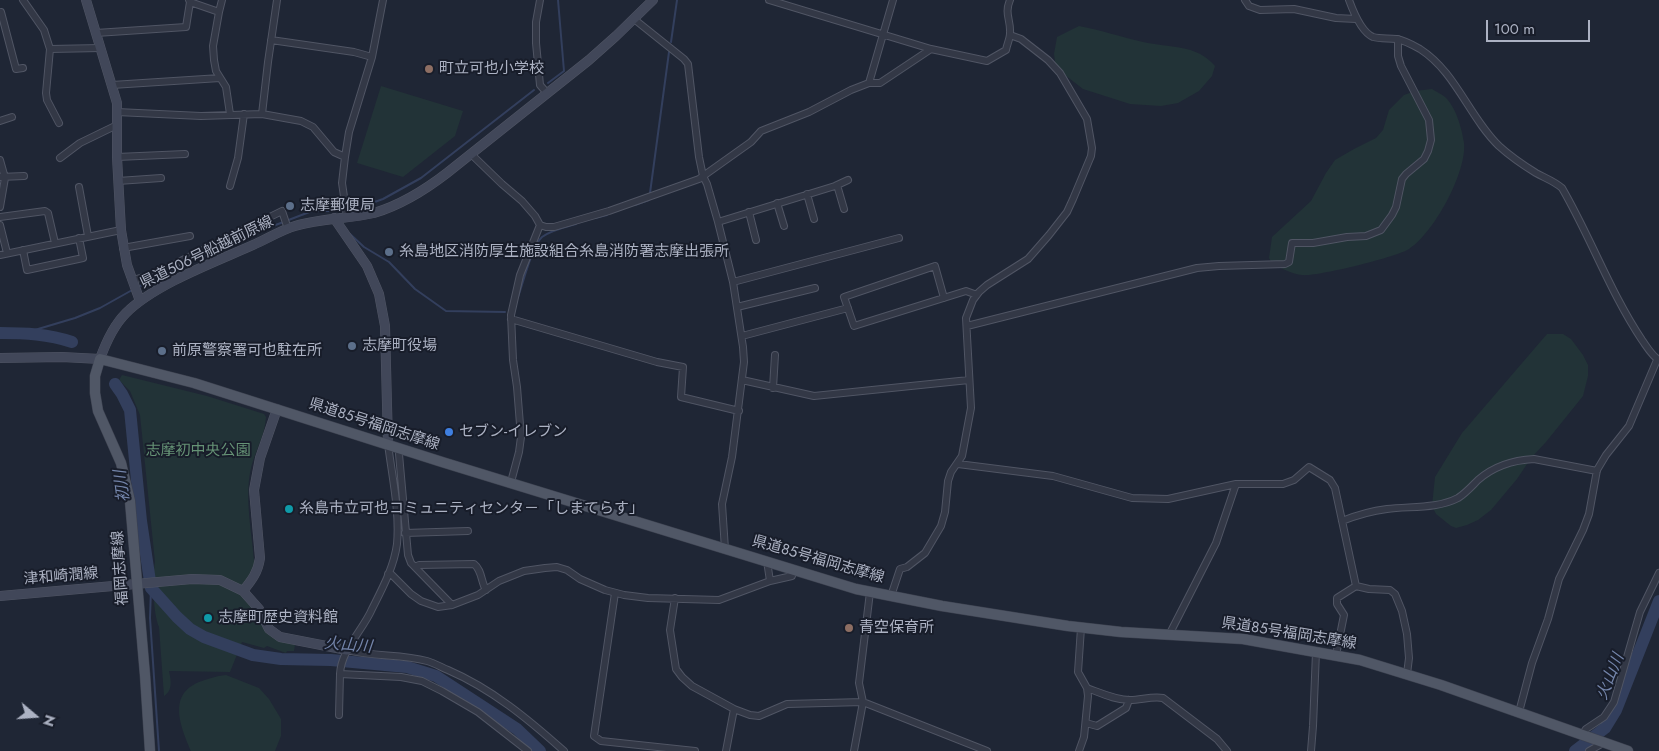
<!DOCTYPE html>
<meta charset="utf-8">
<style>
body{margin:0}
#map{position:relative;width:1659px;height:751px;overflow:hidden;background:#1f2635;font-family:Jost,sans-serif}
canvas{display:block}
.north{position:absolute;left:10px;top:691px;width:50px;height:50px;-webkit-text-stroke:4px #181d2a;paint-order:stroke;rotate:108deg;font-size:14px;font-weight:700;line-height:20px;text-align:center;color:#acb2c3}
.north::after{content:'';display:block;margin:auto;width:18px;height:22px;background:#acb2c3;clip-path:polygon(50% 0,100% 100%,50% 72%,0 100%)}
.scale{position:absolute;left:1486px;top:20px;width:104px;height:22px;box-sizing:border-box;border:2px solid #acb2c3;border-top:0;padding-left:6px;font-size:15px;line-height:18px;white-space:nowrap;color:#acb2c3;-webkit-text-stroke:4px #181d2a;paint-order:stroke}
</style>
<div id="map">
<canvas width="1659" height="751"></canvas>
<div class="north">N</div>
<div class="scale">100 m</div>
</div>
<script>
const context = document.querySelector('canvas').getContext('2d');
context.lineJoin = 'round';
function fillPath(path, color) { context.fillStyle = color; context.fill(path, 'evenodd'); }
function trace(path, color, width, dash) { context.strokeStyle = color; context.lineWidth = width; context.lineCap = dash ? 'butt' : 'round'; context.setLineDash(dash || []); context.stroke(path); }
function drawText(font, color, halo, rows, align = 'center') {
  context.font = font + ' Jost,"Noto Sans JP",sans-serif'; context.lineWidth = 4; context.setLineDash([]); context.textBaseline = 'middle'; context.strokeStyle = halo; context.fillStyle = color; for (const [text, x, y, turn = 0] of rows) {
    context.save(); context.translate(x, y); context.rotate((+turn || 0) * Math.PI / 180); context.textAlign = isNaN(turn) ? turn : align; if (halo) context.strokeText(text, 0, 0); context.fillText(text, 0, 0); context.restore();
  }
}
fillPath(new Path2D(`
 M1079 26C1101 30 1121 37 1143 42 1169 48 1197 44 1215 66L1212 76 1199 91 1178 103 1161 106 1130 104 1083 89 1056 68 1054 54 1057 37Z
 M381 86 463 111 455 136 403 177 357 163Z
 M1432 89C1436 92 1442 94 1445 97 1456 107 1462 129 1464 143 1467 172 1434 233 1409 249 1397 257 1316 277 1302 275 1292 274 1282 268 1273 265L1269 258 1272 237 1311 201 1326 173 1335 160 1354 149 1376 138 1383 130 1389 110 1404 95 1415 91Z
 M1547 334H1563L1571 339 1583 355 1588 365V376L1583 396 1546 442 1531 458 1517 479 1491 510 1478 520 1467 525 1456 528 1451 526 1436 514 1432 506 1435 477 1462 433Z
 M122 375 207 396 264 414 266 417C265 437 253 454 250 473 245 500 252 534 254 561V570L246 597 275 639 295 645 294 651H287L286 653 267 646 264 648 242 642 230 672 169 671C171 680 173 691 164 696L159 627C153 613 152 577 155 562L140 415 130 391 119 380Z
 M226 675 259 688 269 699 281 719V736L275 751H191C181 727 167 695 199 682 208 679 216 676 226 675Z`), '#223337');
trace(new Path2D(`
 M671 42 677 0
 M548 83 564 71 558 0
 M650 193 669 52
 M635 205 649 200
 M355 209 383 199 421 178 534 90
 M595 218 607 215
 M350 234 364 247 389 262 415 289 446 311 505 312
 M138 287 247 236 312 211H334
 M518 297C523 283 532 246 542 237 551 230 565 227 576 224
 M28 332 75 318 100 308 134 289
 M151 588 150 618 159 751`), '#333f5d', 2);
trace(new Path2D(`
 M0 333C25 333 48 334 72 342
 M115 384 122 394 130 410 141 521 151 588 177 617 190 629 204 637 253 655 281 659 331 660 407 667 436 676 517 729 540 751
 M1575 751 1605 728 1616 710 1659 601`), '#333f5d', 12);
const street = new Path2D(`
 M23 0 44 30 50 49 101 48
 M189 0 190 2 219 12 222 0
 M540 0 536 22V43L540 85 547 93
 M769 0 931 49
 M1245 0 1249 6 1260 10 1294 9 1336 18 1356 19
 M1349 0C1353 11 1361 32 1373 37 1380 39 1389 38 1396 39 1404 40 1413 45 1420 49 1456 72 1469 117 1499 146 1510 156 1523 165 1536 173 1545 178 1554 181 1562 188 1591 238 1610 292 1642 340 1647 347 1652 356 1659 360
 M1 12 16 69 23 68
 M219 12 213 46 214 60 216 71 226 87 230 114
 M634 19 684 59 688 64 699 157 703 176 707 184 718 222 733 282 743 347 744 362 732 457 722 504 725 549
 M96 33 186 27 190 2
 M271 40 354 52 372 57
 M50 49 46 93 47 100 59 123
 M869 83 893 0
 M112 85 220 78
 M117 112 201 116 262 114 301 121 313 127 334 152 345 157
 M262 114 268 62 277 0
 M0 121 12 117
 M471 154 502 184 522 201 535 216 540 225 546 227H554L609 211 699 179 751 142 761 131 809 112 851 90 869 83H880L931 49 987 61 1006 50C1007 44 1010 39 1010 33 1011 20 1004 14 1010 0
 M117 157 185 154
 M60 158 80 143 117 125
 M0 160 5 178 0 207
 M0 177 24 176
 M118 181 161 178
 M837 185 844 209
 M230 186 238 158 244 114
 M79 187 88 236
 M807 194 814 219
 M777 203 784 226
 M749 212 756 240
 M0 217 45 211 48 213 55 243
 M347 217 342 183 345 157 349 132 372 57 383 0
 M718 222 835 186 848 180
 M0 225 7 253
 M123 248 190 236
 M23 250 27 270 83 258 79 238
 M0 255 121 230
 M133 280 154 274 282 211 288 229
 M733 282 899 238
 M944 298 935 266 844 297 854 326 966 291 977 295
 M737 307 815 288
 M511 319 657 362 683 367 681 397 739 411
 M967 326 1197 268 1219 266 1285 264 1289 262 1292 243H1313L1347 237 1366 236 1381 230 1392 215 1396 207 1402 179 1406 174 1424 159 1428 151 1431 140 1429 120 1401 66 1398 56V39
 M742 336 848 308
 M742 380 814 396 969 380
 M773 388 775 355
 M388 444C392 476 400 512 397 544 394 567 382 589 372 609 363 630 341 650 340 674L401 677 422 681 442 691 478 712 528 751
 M401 449 399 454 408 555 411 563 452 605
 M958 464 1053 476 1132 498 1168 499 1236 484H1283L1294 480 1309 467 1330 480 1335 488 1356 586
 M511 482 519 452 521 437 517 387 513 360 511 315 520 275 540 225
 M1342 521C1357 515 1371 511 1387 509 1410 506 1437 509 1458 498 1466 493 1472 486 1478 480 1494 466 1514 460 1534 459L1597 471
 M405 533 468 531
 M767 561 770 581
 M415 567 419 565 474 564C482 570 481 582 486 590
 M388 574 392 575 411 594 421 601 438 607 452 605 478 595 499 581 524 571 545 568 557 567 567 570 580 579 605 590 624 595 648 598 719 600 770 581 792 576 793 570
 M615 593 594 736 601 741 695 751
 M891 596 900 569 907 567 925 553 941 526 945 512 948 481 951 472 962 456 971 408 966 318 973 300 979 292 987 285 1028 259 1049 235 1067 212 1073 199 1091 156 1092 148 1087 119 1060 73 1048 60 1021 39 1010 35
 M675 598 670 630 676 669 682 677 692 686 734 709 750 715 759 716 787 704 863 702 987 751
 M1169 635 1216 543 1236 484
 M347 650C374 657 401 654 427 661 434 663 441 667 448 670 492 689 528 719 564 751
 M1336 655 1344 615 1337 604V598L1356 586 1369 589 1390 590 1395 594 1402 611 1407 634 1409 658 1407 674
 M1087 688C1101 693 1115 700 1130 700 1141 700 1152 696 1163 698L1217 739 1227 751
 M1519 712 1532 663 1548 619 1559 579 1583 530 1589 514 1597 470 1606 455 1629 426 1657 360
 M339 715 340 674
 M1086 723 1097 726 1126 708 1129 700
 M1582 735 1586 729 1604 717 1614 702 1640 612 1659 573
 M726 751 734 709
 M854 751 863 702 859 683 870 592
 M1079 751 1084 737 1088 696 1087 688 1078 672 1081 628
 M1311 751 1313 726 1316 652
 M1589 751 1603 743`);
const secondary = new Path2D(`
 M86 0 117 103V157L121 230 127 265 140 301
 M334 218 367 266 379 294 385 326 388 444
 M0 358 62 357 100 359C106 342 113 326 126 313 155 284 215 262 253 245 267 239 281 230 295 226 321 218 348 219 374 213 401 205 425 190 447 173L589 60 616 36 653 0
 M243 591C252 580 258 572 260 558L254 490 260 458 277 409
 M0 596 192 579 220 580 243 591 259 609 269 629 280 637 347 650`);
const primary = new Path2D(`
 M150 751 145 675 130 501 121 463 98 411 95 393V376L100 359 194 383 442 462 856 589 942 606 1068 626 1121 632 1243 639 1360 660 1441 685 1628 751`);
trace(street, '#505564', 8);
trace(secondary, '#505564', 10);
trace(primary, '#3c414f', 11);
trace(street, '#333846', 6);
trace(secondary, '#414759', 9);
trace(primary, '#505766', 10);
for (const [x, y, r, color] of [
 [429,69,5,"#8d6e63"],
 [290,206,5,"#5c6f8a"],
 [389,252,5,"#5c6f8a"],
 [352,346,5,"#5c6f8a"],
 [162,351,5,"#5c6f8a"],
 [449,432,5,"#3f7fe0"],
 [289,509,5,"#0f9aa8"],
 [208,618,5,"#0f9aa8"],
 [849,628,5,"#8d6e63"]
]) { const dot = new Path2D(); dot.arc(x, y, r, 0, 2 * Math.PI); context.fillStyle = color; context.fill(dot); trace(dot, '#181d2a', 2); }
drawText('15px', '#acb2c3', '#181d2a', [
 ["町立可也小学校",439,69],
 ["志摩郵便局",300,206],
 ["糸島地区消防厚生施設組合糸島消防署志摩出張所",399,252],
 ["志摩町役場",362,346],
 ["前原警察署可也駐在所",172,351],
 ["セブン-イレブン",459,432],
 ["糸島市立可也コミュニティセンタ－「しまてらす」",299,509],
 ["志摩町歴史資料館",218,618],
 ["青空保育所",859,628]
], 'left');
drawText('15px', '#acb2c3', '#181d2a', [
 ["県道506号船越前原線",207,253,-26],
 ["県道85号福岡志摩線",374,425,18],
 ["県道85号福岡志摩線",818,560,16],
 ["福岡志摩線",121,568,-94],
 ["津和崎潤線",61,577,-5],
 ["県道85号福岡志摩線",1289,634,9]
]);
drawText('15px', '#659275', '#181d2a', [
 ["志摩初中央公園",198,451]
]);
drawText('italic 16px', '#7485ab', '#181d2a', [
 ["初川",123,486,-97],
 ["火山川",348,646,5],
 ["火山川",1611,677,-68]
]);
</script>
